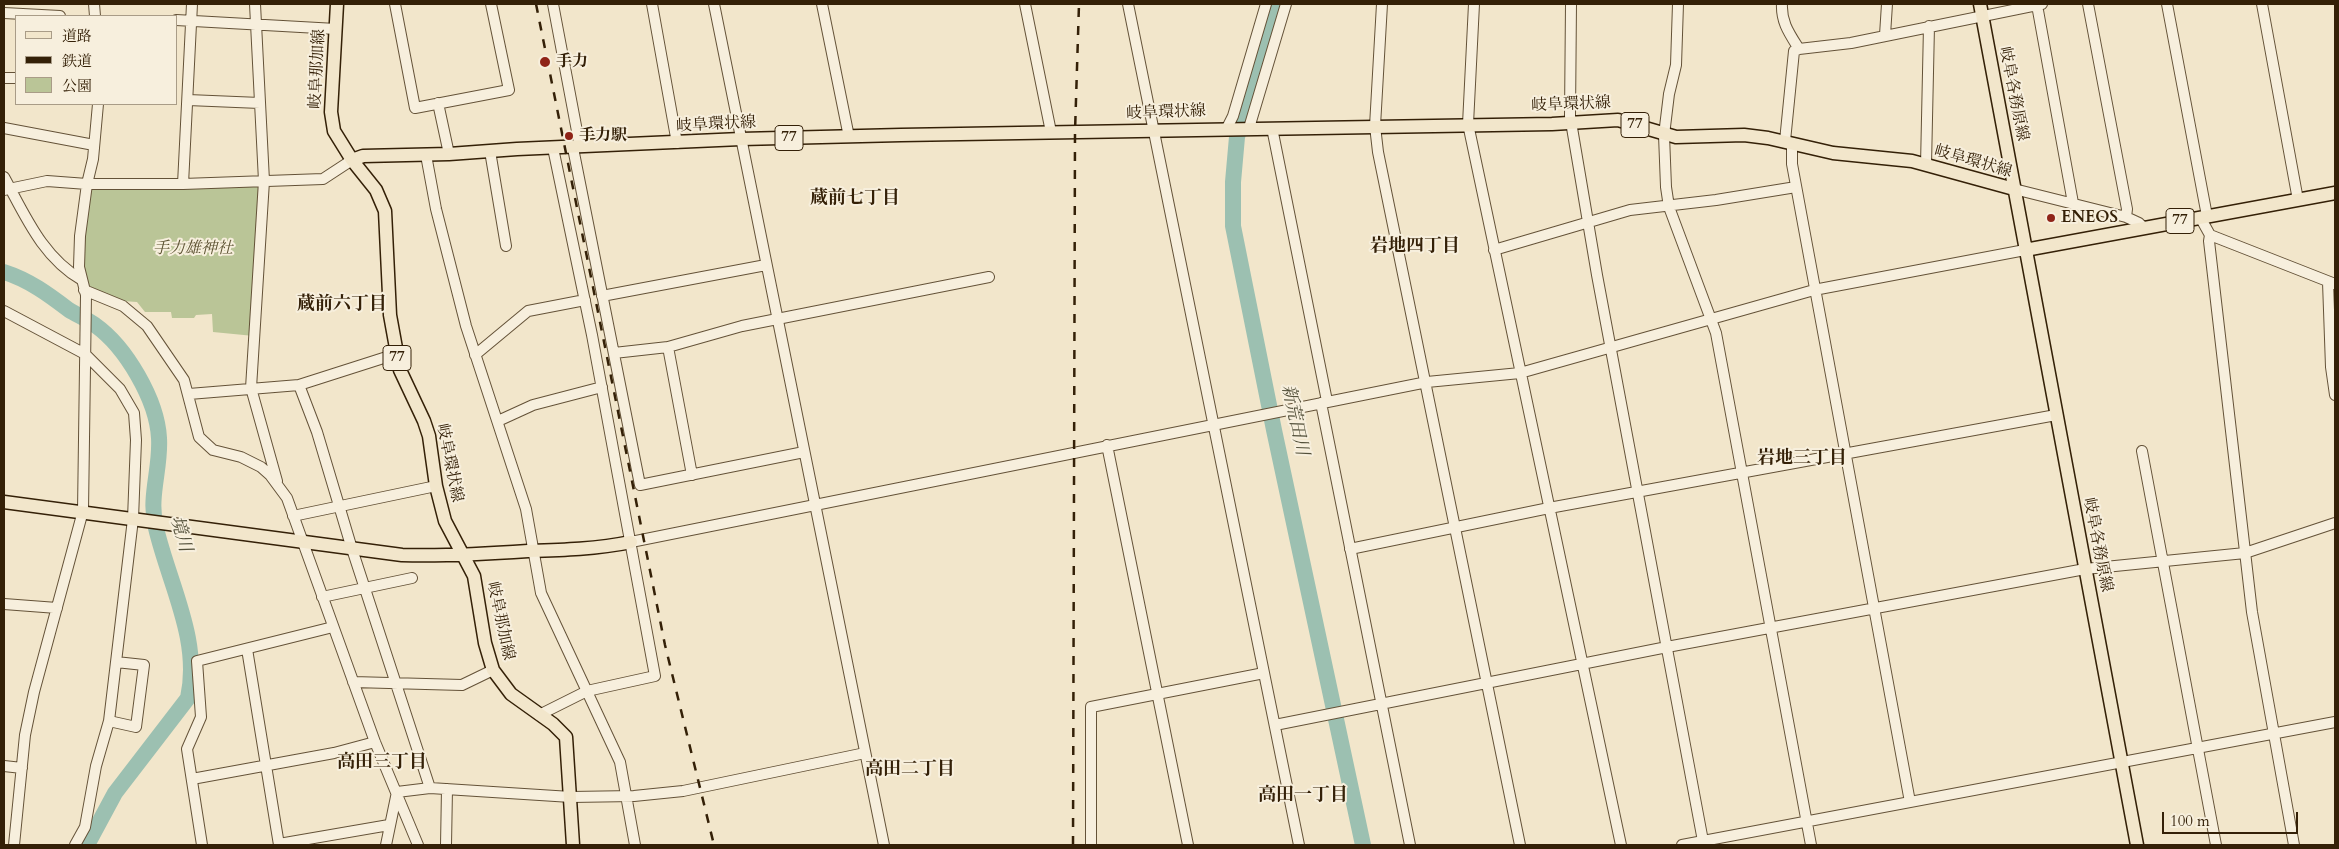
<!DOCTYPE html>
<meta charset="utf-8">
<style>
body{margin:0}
#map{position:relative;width:2339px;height:849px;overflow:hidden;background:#f2e6cb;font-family:Cardo,"Noto Serif JP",serif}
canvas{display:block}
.frame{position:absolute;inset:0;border:5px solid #342007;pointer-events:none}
.legend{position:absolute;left:15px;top:15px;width:162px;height:90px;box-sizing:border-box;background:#f7efdd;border:1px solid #a99c87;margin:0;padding:6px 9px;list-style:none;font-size:15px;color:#342007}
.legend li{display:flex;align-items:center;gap:10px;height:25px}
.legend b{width:25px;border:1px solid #a99c87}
.scale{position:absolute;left:2162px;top:812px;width:136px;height:22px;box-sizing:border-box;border:2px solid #342007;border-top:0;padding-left:6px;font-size:15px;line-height:18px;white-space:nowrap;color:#342007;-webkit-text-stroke:4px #f7efdd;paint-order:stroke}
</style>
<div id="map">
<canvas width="2339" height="849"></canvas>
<div class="frame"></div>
<ul class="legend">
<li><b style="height:6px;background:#f2e6cb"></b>道路</li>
<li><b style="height:6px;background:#342007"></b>鉄道</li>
<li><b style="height:14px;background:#bac597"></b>公園</li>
</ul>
<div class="scale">100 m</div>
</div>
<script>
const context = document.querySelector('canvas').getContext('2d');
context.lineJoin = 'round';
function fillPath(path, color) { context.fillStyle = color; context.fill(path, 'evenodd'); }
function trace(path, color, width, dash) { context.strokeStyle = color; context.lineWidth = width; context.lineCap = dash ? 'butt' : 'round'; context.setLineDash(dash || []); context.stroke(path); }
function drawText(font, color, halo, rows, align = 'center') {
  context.font = font + ' Cardo,"Noto Serif JP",serif'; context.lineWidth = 4; context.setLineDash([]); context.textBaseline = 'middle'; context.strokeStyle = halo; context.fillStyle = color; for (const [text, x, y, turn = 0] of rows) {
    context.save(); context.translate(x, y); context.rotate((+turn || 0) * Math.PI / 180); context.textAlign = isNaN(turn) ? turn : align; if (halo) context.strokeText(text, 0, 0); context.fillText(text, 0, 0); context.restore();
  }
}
fillPath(new Path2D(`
 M264 181 254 336 213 332 212 314 196 315 194 318H172L171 312H145L137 302 107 300 82 280 87 184Z`), '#bac597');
trace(new Path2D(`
 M1277 4 1237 137 1233 182V226L1274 430 1363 845
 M4 272C29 280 48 294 69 310 77 315 87 319 95 325 126 347 157 400 159 438 161 469 148 497 156 528 169 584 201 640 188 698L115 793 87 845`), '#9cc0b1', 16);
const minor = new Path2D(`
 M94 4 95 16
 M255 4 264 181 251 388 277 481
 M395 4 415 108 509 90 491 4
 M553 4 580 147
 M652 4 677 143
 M714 4 884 845
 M822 4 849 137
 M1025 4 1051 132
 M1128 4 1299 845
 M1382 4 1375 126 1378 152 1520 845
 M1474 4 1468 124 1621 845
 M1571 4 1570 116 1597 275 1703 841
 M1678 4 1676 65 1669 94 1664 135 1666 187 1669 207 1716 333 1811 845
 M1782 4C1781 22 1789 33 1799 49
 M2088 4 2127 209 2126 217
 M2167 4 2207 216
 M2262 4 2298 200
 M2037 5 2073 203
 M4 13 60 16
 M176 20 336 29
 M1885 35 1887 4
 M4 78H16
 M188 100 260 103
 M438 103 449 154
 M4 128 94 145
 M1227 128 1233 116 1266 4
 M1249 128 1286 4
 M1272 128 1327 401
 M1785 141 1794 51 1799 49 1851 43 2042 4
 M1792 143V164L1910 802
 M573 148 640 485 804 452
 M490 151 506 246
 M426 155 436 209 466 326 526 509 541 593 620 762 635 845
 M1926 165 1929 26
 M4 177C25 215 42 257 82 280
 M183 184 192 4
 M2014 189 2126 217 2139 223 2144 228
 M4 190 47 181 87 184H183L323 179 352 160
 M2200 217 2210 235 2335 284
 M2210 235 2209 241 2252 612 2294 845
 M1494 250 1630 210 1716 200 1796 187
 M2328 282 2331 367 2335 395
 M84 290 123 306 147 326 184 380 199 437 213 450 241 457 261 467 270 475 287 498 375 742 418 845
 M602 296 766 265
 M4 311 85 354 120 389 134 413 136 440 133 519 109 721 96 766 85 827 75 845
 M668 347 692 475
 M614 353 668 347 742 326 989 277
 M475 355 528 311 585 300
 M299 385 317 432 352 549 430 788
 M189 394 299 385 396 354
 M1321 403 1410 845
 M498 421 533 405 602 387
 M1107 445 1188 845
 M2142 451 2216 845
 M293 516 436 486
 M631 542 1427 382 1520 373 1814 290 2025 250
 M1350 549 1549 508 2056 415
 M322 597 412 578
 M4 604 57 608
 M247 649 279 845
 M353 682 462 685 493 670
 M539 715 587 691 655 676 592 335 553 148
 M109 721 136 727 144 665 116 662
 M1275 725 1667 647 2085 569 2245 553 2335 523
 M4 766 22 768
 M192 779 334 753 375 742
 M397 792 430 788 571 797 634 796 683 791 865 753
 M279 844 389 825
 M14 845 25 735 34 692 83 511 86 295 79 267 80 236 87 184 93 159 98 104
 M202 845 187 749 201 717 197 661 333 627
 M386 845 397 792
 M446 845 447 789
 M1091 845V707L1264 673
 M1682 845 2335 722`);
const major = new Path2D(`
 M337 4 331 112 334 131 352 160 376 190 385 211 390 315 400 370 424 421 429 436 436 486 445 521 474 576 485 643 493 670 511 694 553 724 566 737 573 845
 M1980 4 2137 845
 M352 160 363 156 449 154 517 149 741 139 901 135 1552 124 1618 120 1676 137 1744 135 1768 138 1833 153 1912 161 2014 189
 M2025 250 2335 193
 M4 502 402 555C444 556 486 554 528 551 562 550 597 549 631 542`);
trace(minor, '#645238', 12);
trace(major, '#342007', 15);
trace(minor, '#f7efdd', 10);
trace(major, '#f2e6cb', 12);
trace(new Path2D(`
 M536 4 665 645 714 845
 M1073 845 1075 132 1079 4`), '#342007', 2.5, [9, 9]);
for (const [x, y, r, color] of [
 [545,62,6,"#8f2418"],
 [569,136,5,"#8f2418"],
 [2051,218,5,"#8f2418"]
]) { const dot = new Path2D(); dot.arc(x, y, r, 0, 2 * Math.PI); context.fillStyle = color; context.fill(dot); trace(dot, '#f7efdd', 2); }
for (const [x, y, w] of [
 [1635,125,28],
 [789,138,28],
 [2180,221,28],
 [397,358,28]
]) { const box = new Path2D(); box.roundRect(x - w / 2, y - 12.5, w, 25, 4); context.fillStyle = '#f7efdd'; context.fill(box); trace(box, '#342007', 1); }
drawText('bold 15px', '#342007', null, [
 ["77",1635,125],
 ["77",789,138],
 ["77",2180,221],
 ["77",397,358]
]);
drawText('bold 16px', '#342007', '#f7efdd', [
 ["手力",556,62],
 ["手力駅",579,136],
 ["ENEOS",2061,218]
], 'left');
drawText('16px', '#342007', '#f7efdd', [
 ["岐阜那加線",318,69,-87],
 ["岐阜各務原線",2013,94,79],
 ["岐阜環状線",1571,105,-2],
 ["岐阜環状線",1166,113,-2],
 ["岐阜環状線",716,125,-3],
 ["岐阜環状線",1973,162,16],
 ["岐阜環状線",449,463,79],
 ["岐阜各務原線",2097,545,79],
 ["岐阜那加線",500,621,78]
]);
drawText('italic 16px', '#5c5232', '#f7efdd', [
 ["手力雄神社",193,249]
]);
drawText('bold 18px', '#342007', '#f7efdd', [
 ["蔵前七丁目",855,199],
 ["岩地四丁目",1415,247],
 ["蔵前六丁目",342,305],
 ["岩地三丁目",1802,459],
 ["高田三丁目",382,763],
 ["高田二丁目",910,770],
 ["高田一丁目",1303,796]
]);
drawText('italic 18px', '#53503a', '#f7efdd', [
 ["新荒田川",1294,420,78],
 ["境川",180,534,74]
]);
</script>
